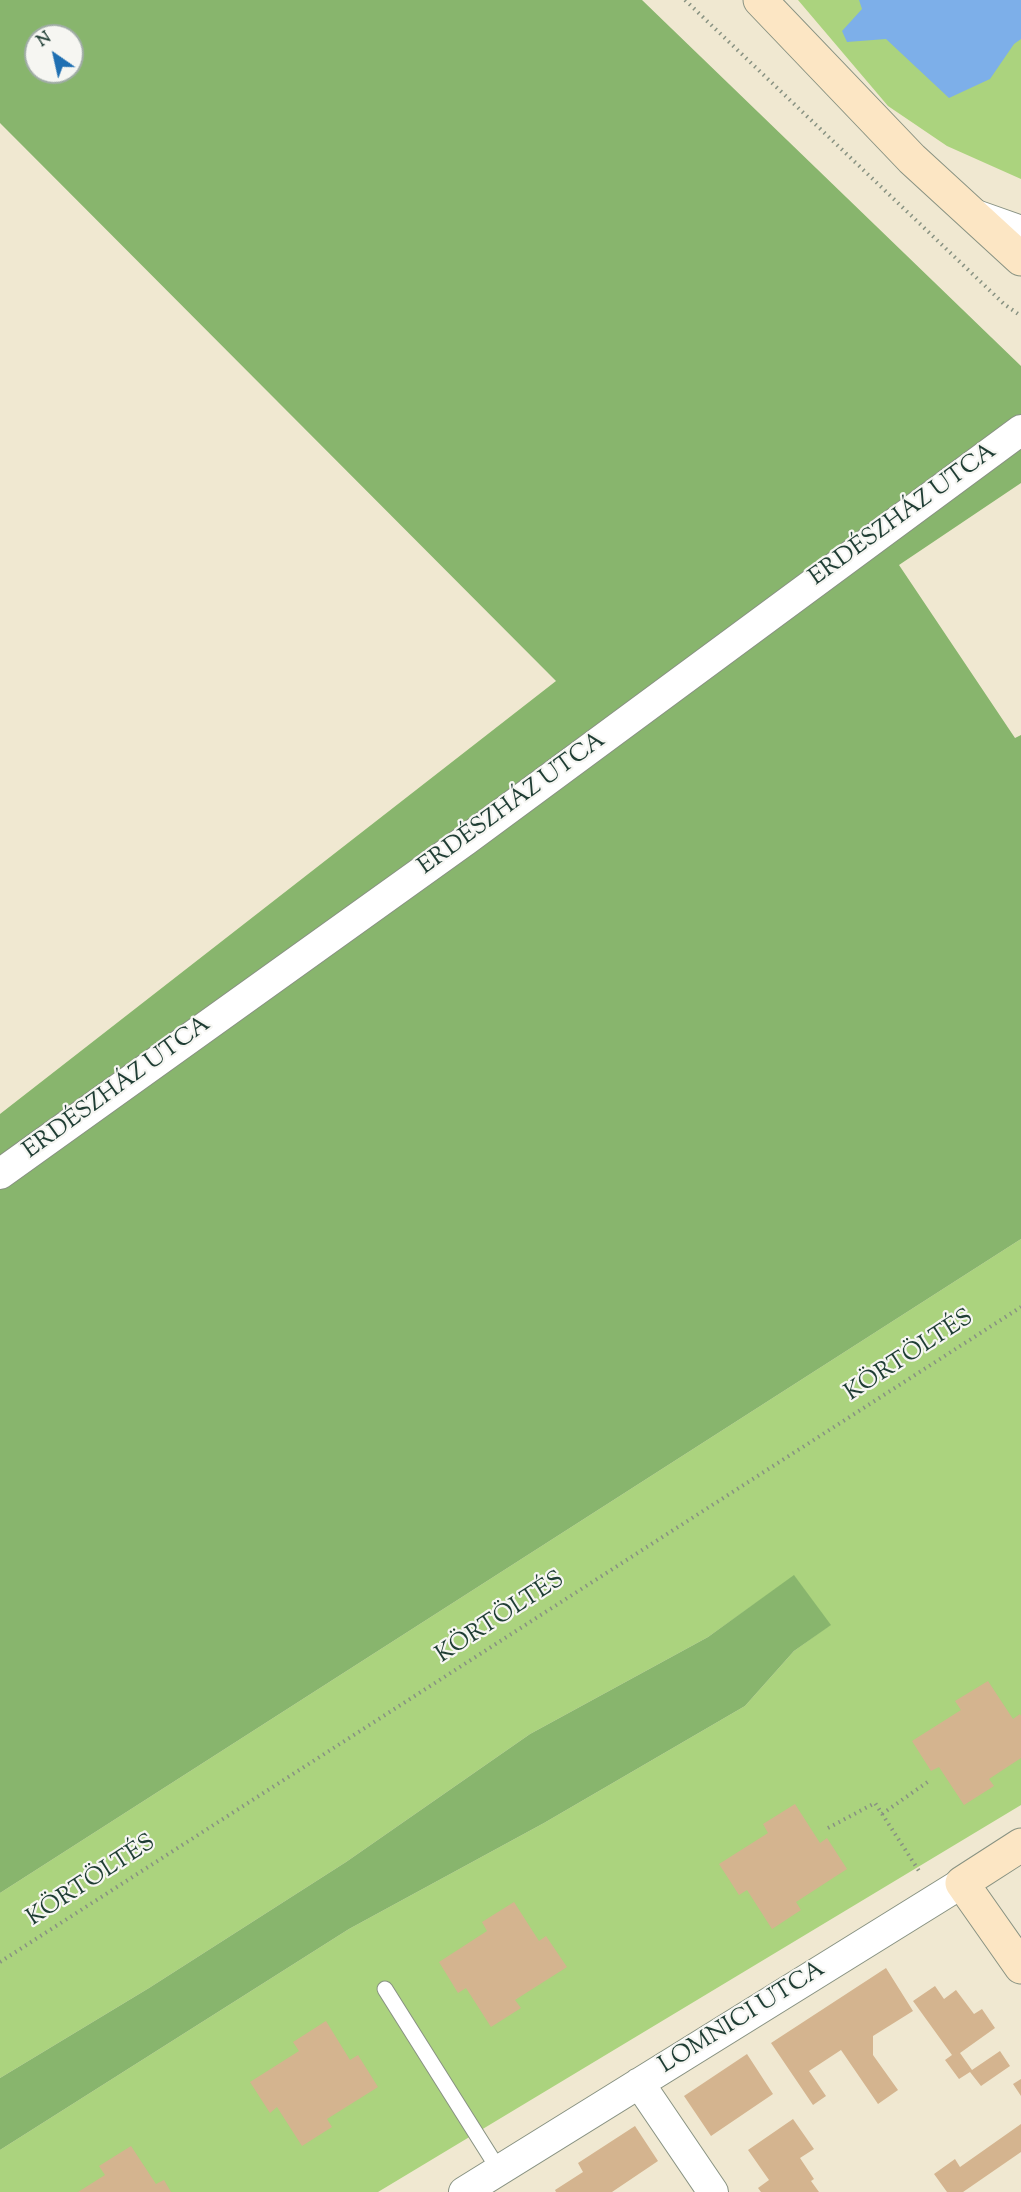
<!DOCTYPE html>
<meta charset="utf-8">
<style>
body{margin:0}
#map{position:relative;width:1021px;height:2192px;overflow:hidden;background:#f0e8d1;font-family:"Sorts Mill Goudy",serif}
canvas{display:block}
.north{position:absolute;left:24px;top:24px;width:60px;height:60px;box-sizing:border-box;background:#f6f6f2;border:2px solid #a0aca6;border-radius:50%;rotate:326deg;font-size:16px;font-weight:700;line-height:24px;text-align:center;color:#1f3d34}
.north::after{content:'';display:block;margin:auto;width:21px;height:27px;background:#1f6fb2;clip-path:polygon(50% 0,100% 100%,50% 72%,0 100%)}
</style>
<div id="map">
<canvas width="1021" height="2192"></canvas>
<div class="north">N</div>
</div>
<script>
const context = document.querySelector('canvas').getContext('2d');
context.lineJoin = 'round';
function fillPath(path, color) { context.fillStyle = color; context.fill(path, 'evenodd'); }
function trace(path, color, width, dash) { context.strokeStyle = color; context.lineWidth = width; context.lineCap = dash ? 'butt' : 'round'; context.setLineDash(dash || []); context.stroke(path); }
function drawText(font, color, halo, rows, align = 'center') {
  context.font = font + ' "Sorts Mill Goudy",serif'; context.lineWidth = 4.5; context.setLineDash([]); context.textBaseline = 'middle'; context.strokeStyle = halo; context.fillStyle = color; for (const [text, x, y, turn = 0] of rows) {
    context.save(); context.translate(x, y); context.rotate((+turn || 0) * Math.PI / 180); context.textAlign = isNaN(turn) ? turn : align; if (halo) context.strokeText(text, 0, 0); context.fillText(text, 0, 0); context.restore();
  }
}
fillPath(new Path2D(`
 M798 0H1021V179L947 146 888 106Z
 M1021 1239V1805L378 2192H0V2150L349 1929 544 1823 745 1706 794 1651 830 1625 794 1576 708 1637 530 1734 346 1862 149 1988 0 2078V1893Z`), '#abd37e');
fillPath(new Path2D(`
 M0 0H642L1021 366V483L899 565 1015 738 1021 735V1239L0 1893V1114L556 681 0 123ZM36 36H72V72H36Z
 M794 1575 831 1625 794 1651 745 1706 544 1823 349 1929 0 2150V2078L149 1988 346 1862 530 1734 708 1637Z`), '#88b56d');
fillPath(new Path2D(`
 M859 0H1021V39L1014 44 990 79 949 98 886 39 847 42 842 31 862 9Z`), '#7dafe9');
fillPath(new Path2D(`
 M988 1681 1013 1719 1020 1714 1021 1716V1758L989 1779 994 1786 964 1805 939 1767 931 1771 912 1741 961 1710 955 1701Z
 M795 1804 820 1843 827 1838 847 1869 796 1902 801 1910 772 1929 747 1890 739 1895 719 1864 768 1833 763 1824Z
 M514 1902 539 1941 546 1936 567 1967 515 2000 521 2008 491 2027 466 1988 458 1993 439 1962 487 1931 482 1922Z
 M886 1968 913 2011 873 2036V2055L898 2090 878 2104 841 2050 809 2071 826 2096 813 2105 771 2043Z
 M935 1986 944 1999 956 1990 974 2014 982 2009 995 2028 960 2053 972 2070 1000 2051 1010 2066 981 2086 970 2072 959 2079 945 2060 952 2055 913 2001Z
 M326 2021 350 2060 358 2055 378 2087 327 2119 332 2127 302 2146 277 2107 270 2113 250 2082 299 2051 293 2042Z
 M747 2054 773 2094 711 2136 684 2096Z
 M1021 2079V2096L1013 2084Z
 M793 2119 814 2149 800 2158 814 2179 811 2181 819 2192H761L758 2188 769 2180 748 2150Z
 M1021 2124V2152L963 2192H947L934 2174 955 2159 960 2167Z
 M635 2126 658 2161 612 2192H556L555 2190 583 2172 578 2163Z
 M131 2146 156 2184 164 2180 171 2192H78L105 2175 99 2166Z`), '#d4b48f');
const lane = new Path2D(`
 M385 1989 499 2170`);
const street = new Path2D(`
 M973 214 1021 231
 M0 1174 466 840 1021 430
 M639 2083 713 2192
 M464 2192 962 1883`);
const secondary = new Path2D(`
 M760 0 912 159 1021 259
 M1021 1845 962 1883 1021 1967`);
trace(lane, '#889282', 17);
trace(street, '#889282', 32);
trace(secondary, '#889282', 35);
trace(new Path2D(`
 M685 0 1004 304 1021 316
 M882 1814 929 1781
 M828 1828 875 1803 921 1874
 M0 1962 1021 1307`), '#889282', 4, [1.5, 4.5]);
trace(lane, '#fff', 15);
trace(street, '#fff', 30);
trace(secondary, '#fce6c4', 33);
drawText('24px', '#1f3d34', '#f6f6f2', [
 ["ERDÉSZHÁZ UTCA",904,516,-36],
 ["ERDÉSZHÁZ UTCA",513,805,-36],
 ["ERDÉSZHÁZ UTCA",118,1089,-36],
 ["KÖRTÖLTÉS",910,1357,-33],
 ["KÖRTÖLTÉS",501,1619,-33],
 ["KÖRTÖLTÉS",92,1882,-33],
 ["LOMNICI UTCA",743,2019,-32]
]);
</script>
